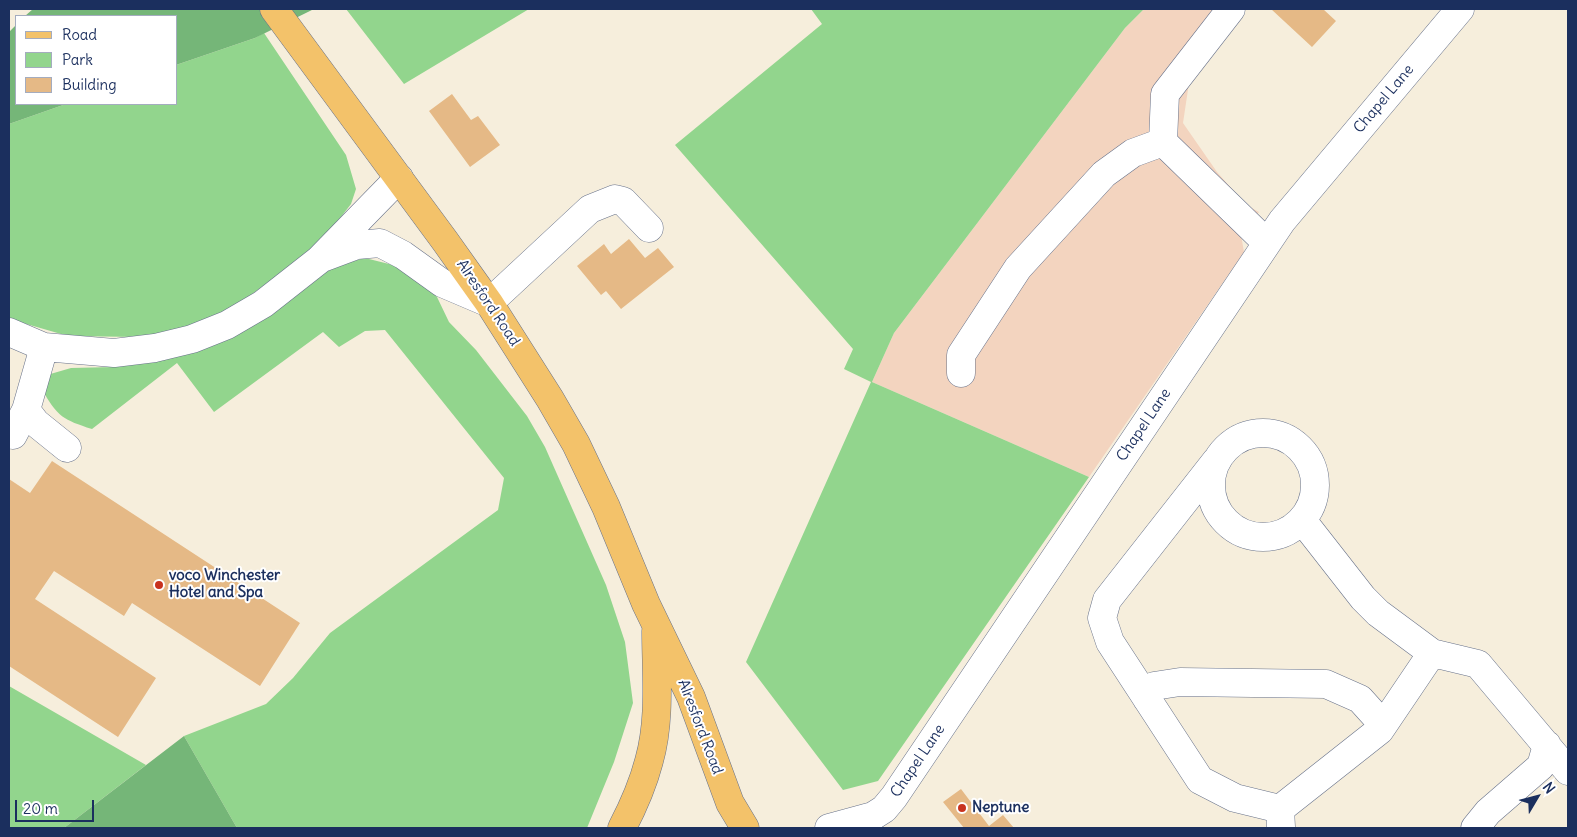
<!DOCTYPE html>
<style>
body{margin:0}
#map{position:relative;width:1577px;height:837px;overflow:hidden;background:#f6eedc;font-family:Delius,sans-serif}
canvas{display:block}
.frame{position:absolute;inset:0;border:10px solid #1b2f5e;pointer-events:none}
.legend{position:absolute;left:15px;top:15px;width:162px;height:90px;box-sizing:border-box;background:#fff;border:1px solid #a4acbf;margin:0;padding:6px 9px;list-style:none;font-size:15px;color:#1b2f5e}
.legend li{display:flex;align-items:center;gap:10px;height:25px}
.legend b{width:25px;border:1px solid #a4acbf}
.north{position:absolute;left:1512px;top:772px;width:50px;height:50px;-webkit-text-stroke:4px #fff;paint-order:stroke;rotate:53deg;font-size:14px;font-weight:700;line-height:20px;text-align:center;color:#1b2f5e}
.north::after{content:'';display:block;margin:auto;width:18px;height:22px;background:#1b2f5e;clip-path:polygon(50% 0,100% 100%,50% 72%,0 100%)}
.scale{position:absolute;left:15px;top:800px;width:79px;height:22px;box-sizing:border-box;border:2px solid #1b2f5e;border-top:0;padding-left:6px;font-size:15px;line-height:18px;white-space:nowrap;color:#1b2f5e;-webkit-text-stroke:4px #fff;paint-order:stroke}
</style>
<div id="map">
<canvas width="1577" height="837"></canvas>
<div class="frame"></div>
<ul class="legend">
<li><b style="height:6px;background:#f3c26a"></b>Road</li>
<li><b style="height:14px;background:#92d58d"></b>Park</li>
<li><b style="height:14px;background:#e5b986"></b>Building</li>
</ul>
<div class="north">N</div>
<div class="scale">20 m</div>
</div>
<script>
const context = document.querySelector('canvas').getContext('2d');
context.lineJoin = 'round';
function fillPath(path, color) { context.fillStyle = color; context.fill(path, 'evenodd'); }
function trace(path, color, width, dash) { context.strokeStyle = color; context.lineWidth = width; context.lineCap = dash ? 'butt' : 'round'; context.setLineDash(dash || []); context.stroke(path); }
function drawText(font, color, halo, rows, align = 'center') {
  context.font = font + ' Delius,sans-serif'; context.lineWidth = 4; context.setLineDash([]); context.textBaseline = 'middle'; context.strokeStyle = halo; context.fillStyle = color; for (const [text, x, y, turn = 0] of rows) {
    context.save(); context.translate(x, y); context.rotate((+turn || 0) * Math.PI / 180); context.textAlign = isNaN(turn) ? turn : align; if (halo) context.strokeText(text, 0, 0); context.fillText(text, 0, 0); context.restore();
  }
}
fillPath(new Path2D(`
 M1144 9H1241L1189 83 1183 123 1217 172 1246 205 1259 212 1241 235 1244 252 1089 477 872 382 894 333 1125 28Z`), '#f3d4bf');
fillPath(new Path2D(`
 M346 9H529L404 84Z
 M811 9H1144L1125 28 894 333 872 382 1089 477 878 781 843 790 746 662 871 382 844 369 853 349 675 145 822 24Z
 M264 33 346 155 356 189 351 204 320 244 240 303 213 319 190 328 138 337 68 336 9 319V124L66 104H176V65L255 38Z
 M365 258 401 267 420 276 437 297 449 322 476 350 527 416 545 447 606 585 625 642 633 703 614 762 587 828H237L184 736 266 704 293 678 330 633 498 510 504 478 385 330 365 331 339 347 323 332 214 412 177 363 92 429C64 420 57 417 42 389L47 375 71 368 114 367 170 355 341 264Z
 M9 686 146 765 64 828H9Z`), '#92d58d');
fillPath(new Path2D(`
 M33 9H314L255 38 176 65V16H25Z
 M16 25V104H66L9 124V32Z
 M184 736 237 828H64Z`), '#75b678');
fillPath(new Path2D(`
 M1271 9H1323L1336 21 1312 47Z
 M452 94 471 120 478 116 500 145 470 167 429 111Z
 M629 239 645 258 658 248 674 267 621 309 606 291 601 295 577 266 604 244 611 254Z
 M52 461 300 623 260 686 132 603 124 616 54 571 35 599 156 678 118 737 9 666V479L30 493Z
 M961 789 989 826 1003 815 1014 828H964L943 802Z`), '#e5b986');
const minor = new Path2D(`
 M1231 9 1165 94 1163 142 1267 243
 M325 257 357 245 380 243 403 255 442 283 489 303 590 209 615 199 623 201 649 228
 M9 332 44 347 114 353 155 348 192 339 227 325 263 304 319 260 399 178
 M961 373V355L1018 268 1104 174 1133 153 1163 142
 M26 410 36 423 67 448
 M1211 485a52 52 0 1 1 104 0a52 52 0 1 1-104 0Z
 M13 435 26 410 44 347
 M1216 461 1107 600 1102 618 1110 642 1200 780 1235 798 1280 809
 M1432 653 1478 664 1568 771
 M1147 699 1154 686 1180 682 1326 684 1360 699 1378 719 1380 730
 M1281 827 1280 809 1380 730 1432 653 1378 613 1363 598 1302 520
 M829 828 873 816 884 809 894 797 1282 221 1460 9
 M1475 828 1488 812 1541 766 1547 745`);
const major = new Path2D(`
 M274 9 445 241 489 303 550 399 576 444 606 507 646 604 691 697 730 803 745 828
 M622 828C633 807 643 784 649 761 661 719 656 673 656 631`);
trace(minor, '#68728a', 29);
trace(major, '#68728a', 29);
trace(minor, '#fff', 28);
trace(major, '#f3c26a', 28);
for (const [x, y, r, color] of [
 [159,585,5,"#c8321e"],
 [962,808,5,"#c8321e"]
]) { const dot = new Path2D(); dot.arc(x, y, r, 0, 2 * Math.PI); context.fillStyle = color; context.fill(dot); trace(dot, '#fff', 2); }
drawText('15px', '#1b2f5e', '#fff', [
 ["Chapel Lane",1384,99,-50],
 ["Alresford Road",488,303,56],
 ["Chapel Lane",1144,425,-56],
 ["Alresford Road",700,727,69],
 ["Chapel Lane",918,761,-56]
]);
drawText('bold 15px', '#1b2f5e', '#fff', [
 ["voco Winchester",169,576],
 ["Hotel and Spa",169,593],
 ["Neptune",972,808]
], 'left');
</script>
